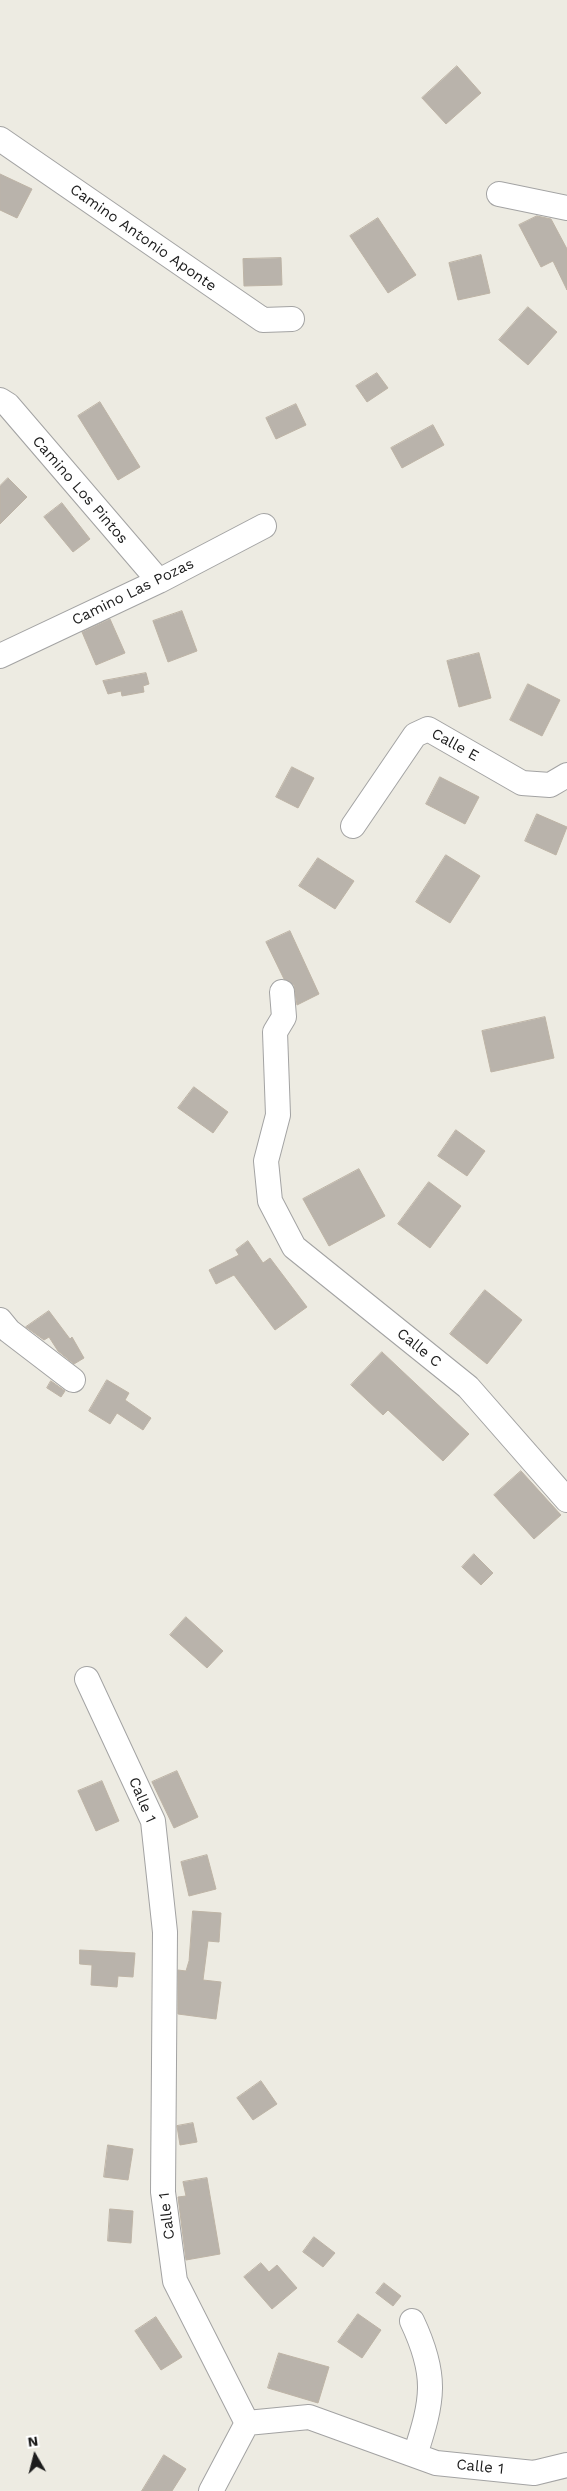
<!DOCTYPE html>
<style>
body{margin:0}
#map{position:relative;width:567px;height:2491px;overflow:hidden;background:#edebe2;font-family:"Work Sans",sans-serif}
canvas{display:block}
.north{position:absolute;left:10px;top:2431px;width:50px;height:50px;-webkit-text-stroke:4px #fff;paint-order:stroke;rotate:352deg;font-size:14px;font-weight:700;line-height:20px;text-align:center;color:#1c1c1c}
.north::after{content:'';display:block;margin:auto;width:18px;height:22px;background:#1c1c1c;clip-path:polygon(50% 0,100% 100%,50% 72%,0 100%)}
</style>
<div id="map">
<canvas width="567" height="2491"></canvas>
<div class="north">N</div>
</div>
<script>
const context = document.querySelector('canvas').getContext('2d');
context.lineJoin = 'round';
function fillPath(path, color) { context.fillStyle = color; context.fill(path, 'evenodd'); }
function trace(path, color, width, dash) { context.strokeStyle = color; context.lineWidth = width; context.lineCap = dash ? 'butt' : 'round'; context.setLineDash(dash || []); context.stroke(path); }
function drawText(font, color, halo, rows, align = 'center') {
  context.font = font + ' "Work Sans",sans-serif'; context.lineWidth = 4; context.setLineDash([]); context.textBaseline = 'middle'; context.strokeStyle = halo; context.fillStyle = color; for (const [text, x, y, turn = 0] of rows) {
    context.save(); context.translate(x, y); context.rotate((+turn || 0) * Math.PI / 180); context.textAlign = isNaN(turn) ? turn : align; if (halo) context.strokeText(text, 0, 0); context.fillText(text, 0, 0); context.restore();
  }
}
const building = new Path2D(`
 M457 66 481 93 446 124 422 98Z
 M0 174 32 189 17 218 0 210Z
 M537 216 551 219 567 249V290L553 261 541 267 519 225Z
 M378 218 416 275 388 293 350 236Z
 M481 255 490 293 458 300 449 263Z
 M281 258 282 285 244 286 243 259Z
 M528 307 557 332 528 365 499 340Z
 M377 373 388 388 367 402 356 386Z
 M100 402 140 467 118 480 78 416Z
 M296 404 306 425 276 439 266 418Z
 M433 425 444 445 402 468 391 448Z
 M8 478 27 497 0 524V486Z
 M62 503 90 539 73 552 44 517Z
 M182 611 197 651 168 662 153 621Z
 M110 619 125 653 96 665 82 632Z
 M479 653 491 698 459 707 447 661Z
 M146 673 149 684 143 686 144 692 122 696 121 691 108 694 103 681Z
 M528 684 560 700 542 736 510 720Z
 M292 767 314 778 298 808 276 797Z
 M440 777 479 797 465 824 426 804Z
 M537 814 567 827 556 855 525 841Z
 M446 855 480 876 450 923 416 902Z
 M318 858 354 881 335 909 299 886Z
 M290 931 319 994 297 1005 294 985 284 979 266 942Z
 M545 1017 554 1058 491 1072 482 1031Z
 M194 1087 228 1112 213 1133 178 1108Z
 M456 1130 485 1151 467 1176 438 1156Z
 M359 1169 385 1216 329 1246 303 1199Z
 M429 1182 461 1206 430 1248 398 1224Z
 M248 1241 263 1263 270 1258 307 1307 275 1330 234 1275 216 1284 209 1270 239 1255 236 1250Z
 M485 1290 522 1320 487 1364 450 1334Z
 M49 1311 70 1339 72 1337 84 1358 74 1364 58 1351 49 1337 44 1340 26 1327Z
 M382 1352 469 1434 443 1461 388 1410 383 1415 351 1385Z
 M107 1380 129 1393 125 1400 151 1418 143 1430 117 1413 110 1424 89 1411Z
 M51 1381 65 1391 61 1397 47 1388Z
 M521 1471 561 1515 534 1539 494 1495Z
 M474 1554 493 1573 481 1585 462 1567Z
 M186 1617 223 1651 207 1668 170 1635Z
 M177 1771 198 1817 174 1828 152 1782Z
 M102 1781 119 1821 96 1831 78 1791Z
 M207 1855 216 1889 189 1896 181 1862Z
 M193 1911 221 1913 219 1942 208 1941 203 1980 221 1982 216 2019 178 2014V1970L186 1971 189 1961Z
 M80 1950 135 1953 133 1977 118 1976 117 1987 91 1985 92 1965 80 1964Z
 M261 2081 277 2104 253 2120 237 2098Z
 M193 2123 197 2142 180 2145 177 2126Z
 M108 2145 133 2149 128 2180 104 2177Z
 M207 2178 220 2254 186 2260 178 2197 186 2196 183 2182Z
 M110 2209 133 2211 131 2243 108 2241Z
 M314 2237 335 2253 323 2267 303 2252Z
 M261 2263 269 2272 277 2265 297 2288 272 2309 244 2277Z
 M384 2283 401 2296 393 2306 376 2293Z
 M358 2314 381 2330 362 2358 338 2342Z
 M156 2317 182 2357 161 2370 135 2331Z
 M279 2353 329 2367 318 2403 268 2388Z
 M164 2455 186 2469 172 2491H142Z`);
fillPath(building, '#b9b3ab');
trace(building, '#bdb3a5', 1);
const minor = new Path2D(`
 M0 139 263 320 292 319
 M499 194 567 208
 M0 400 8 405 159 581
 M0 656 159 581 264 526
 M353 826 415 735 428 729 522 783 550 785 567 775
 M282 992 284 1017 275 1032 278 1115 266 1161 270 1201 294 1247 468 1387 567 1500
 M0 1320 9 1331 73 1380
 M87 1679 153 1821 165 1932 163 2192 175 2281 247 2423
 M412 2321C438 2376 433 2400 415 2455
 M247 2423 309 2417 436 2463 534 2473 567 2465
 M211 2491 247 2423`);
trace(minor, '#a3a3a3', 26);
trace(minor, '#fff', 24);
drawText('15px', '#1c1c1c', '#fff', [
 ["Camino Antonio Aponte",143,238,35],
 ["Camino Los Pintos",80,490,49],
 ["Camino Las Pozas",133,592,-26],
 ["Calle E",455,745,29],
 ["Calle C",419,1348,39],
 ["Calle 1",142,1800,67],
 ["Calle 1",167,2216,-97],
 ["Calle 1",480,2467,6]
]);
</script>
